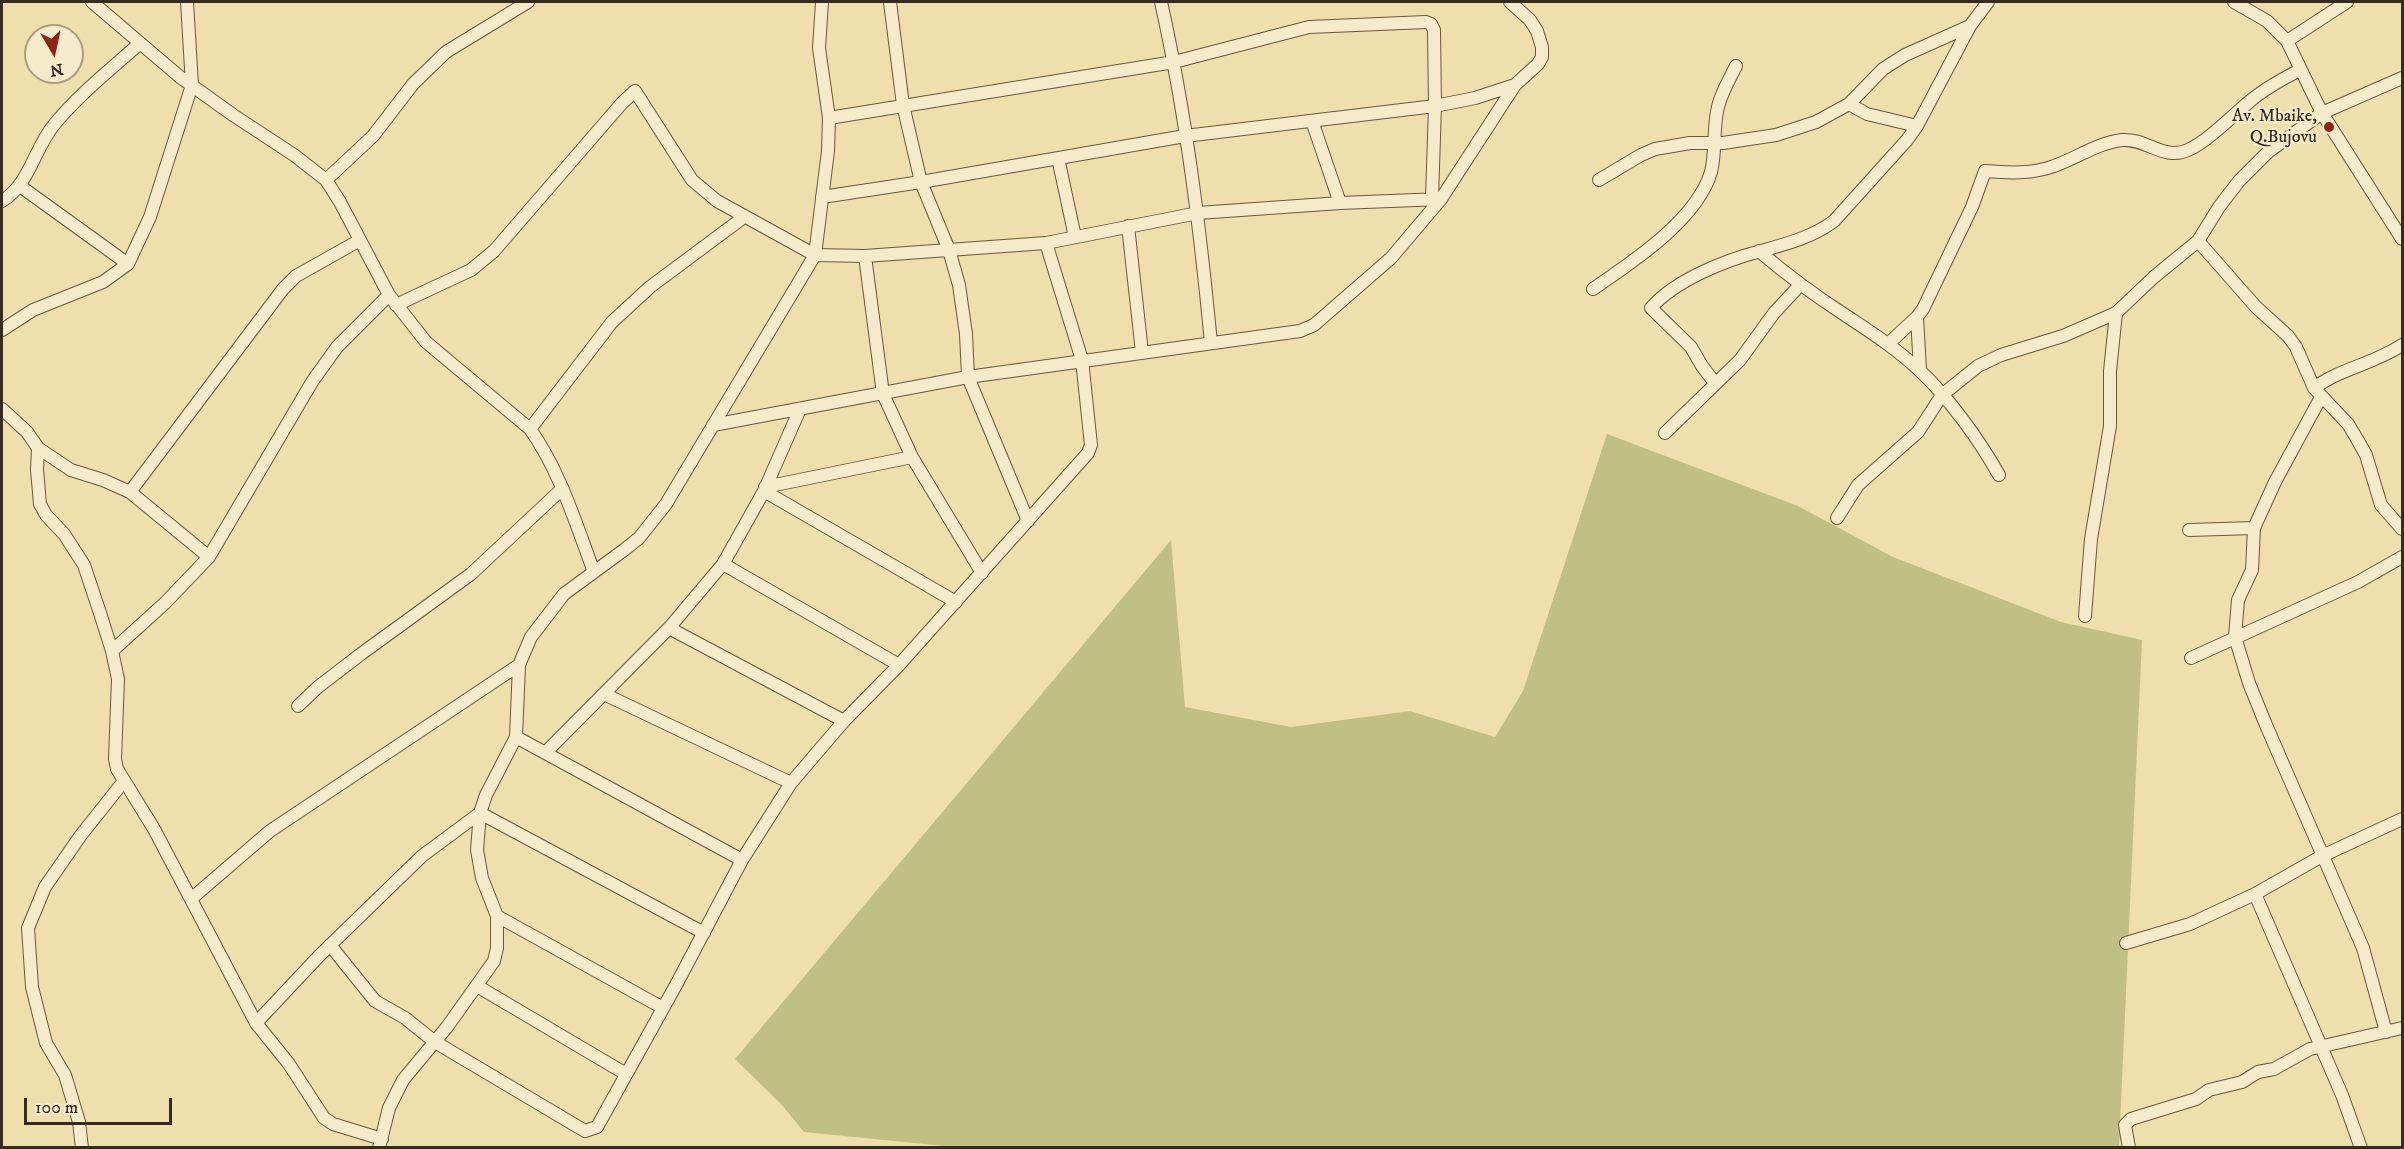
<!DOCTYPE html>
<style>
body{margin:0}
#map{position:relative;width:2404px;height:1149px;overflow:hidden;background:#efdfac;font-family:"IM FELL DW Pica",serif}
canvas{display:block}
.frame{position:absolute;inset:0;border:3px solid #362b20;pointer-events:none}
.north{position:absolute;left:24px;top:24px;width:60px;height:60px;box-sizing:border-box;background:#f5eac9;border:2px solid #a99e85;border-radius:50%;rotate:171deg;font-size:16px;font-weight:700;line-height:24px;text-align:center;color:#362b20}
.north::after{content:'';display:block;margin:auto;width:21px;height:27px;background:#8f2418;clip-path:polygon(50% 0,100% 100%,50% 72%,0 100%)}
.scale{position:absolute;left:24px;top:1098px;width:148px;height:27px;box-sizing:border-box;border:3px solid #362b20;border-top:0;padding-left:8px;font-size:18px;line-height:21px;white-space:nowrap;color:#362b20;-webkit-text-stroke:4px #f5eac9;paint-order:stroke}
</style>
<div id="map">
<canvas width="2404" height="1149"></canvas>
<div class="frame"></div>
<div class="north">N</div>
<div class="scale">100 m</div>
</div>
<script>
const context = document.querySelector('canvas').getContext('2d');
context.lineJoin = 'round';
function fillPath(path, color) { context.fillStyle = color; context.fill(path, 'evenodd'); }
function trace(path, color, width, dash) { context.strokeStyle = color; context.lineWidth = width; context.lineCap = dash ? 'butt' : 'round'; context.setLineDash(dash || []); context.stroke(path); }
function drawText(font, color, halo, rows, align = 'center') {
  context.font = font + ' "IM FELL DW Pica",serif'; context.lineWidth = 4.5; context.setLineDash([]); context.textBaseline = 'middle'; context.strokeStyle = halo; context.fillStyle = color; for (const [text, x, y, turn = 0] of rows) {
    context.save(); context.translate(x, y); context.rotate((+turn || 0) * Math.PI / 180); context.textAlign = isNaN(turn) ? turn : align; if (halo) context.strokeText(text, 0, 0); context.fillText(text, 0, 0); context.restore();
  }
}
fillPath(new Path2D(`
 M1607 434 1798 506 1893 557 2061 622 2142 640 2119 1147H954L804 1132 781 1104 735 1059 1171 540 1185 707 1291 727 1410 711 1495 737 1523 691Z`), '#c1c084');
const street = new Path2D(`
 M92 2 180 77 233 115 294 155 326 180 340 202 389 295 426 342 530 429C560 471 576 524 594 572
 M890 2 903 105 921 182 949 250 959 285 966 334 968 377 1028 521
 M1161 2C1186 114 1200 228 1211 343
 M2234 2 2267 21 2287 41 2322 113 2402 239
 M2287 41 2347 2
 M1849 104 1867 114 1917 126
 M829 118 1174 62 1309 27 1426 22 1431 24 1434 30 1435 106 1432 198
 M1312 121 1340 203
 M1058 158 1075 237
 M326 180 373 136 413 84 446 52 528 2
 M1599 180 1641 155 1655 149 1690 143H1723L1776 135 1816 122 1849 104 1883 69 1905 55 1970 26
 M20 186 128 264
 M822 197 921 182 1185 136 1435 106 1475 98 1515 85
 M2 201C29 185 34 150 53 126 77 96 110 70 139 44
 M1128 226 1142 352
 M2198 241 2256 307 2288 336 2296 347 2314 388 2348 424 2357 439 2366 455 2381 505 2402 529
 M1759 251C1787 275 1817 297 1848 317 1872 333 1897 349 1918 369 1947 395 1980 441 1999 475
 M865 256 883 394 912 457
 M1593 289C1632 262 1697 220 1711 172 1716 152 1713 132 1717 112 1719 97 1729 80 1736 66
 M396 305 471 270 494 251 622 103 635 91 692 180 717 201 815 255 865 256 1046 243 1198 213 1340 203 1441 199
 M2 330 33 310 103 282 128 264 150 217 192 85 187 2
 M1888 344 1917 317
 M1920 370 1917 317 1923 309 1972 207 1985 171C2008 173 2033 174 2054 166 2077 158 2097 143 2122 140 2146 138 2164 161 2188 150 2208 141 2232 116 2249 102 2264 89 2282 79 2300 70
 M1715 383 1702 366 1691 347 1651 308C1675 280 1726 260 1761 251 1786 244 1813 237 1834 221L1907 140 1917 126 1970 26 1988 2
 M2314 388C2341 368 2374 364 2402 345
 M2321 397 2275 482 2254 528 2252 570 2238 600 2235 637 2249 683 2266 725 2363 948 2386 1032
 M2 409 27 432 38 448 37 470 40 504 46 515 64 534 84 565 100 613 112 651 118 679 115 759 117 769 154 829 256 1023 289 1064 324 1118 333 1124 382 1139
 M713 425 968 377 1300 331 1314 325 1391 258 1441 199 1515 85 1538 64 1542 57V47L1537 31 1530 20 1510 2
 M530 429 612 322 650 287 744 217
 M1665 433 1740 360 1774 313 1800 285
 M38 448 71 470 103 480 130 492 209 557
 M765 487 912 457 982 573
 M764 491 956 602
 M130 492 283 289 296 276 360 240
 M1837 518 1858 485 1918 432 1942 395 1978 366 2001 355 2063 336 2116 313 2154 277 2198 241 2219 207 2239 181 2268 152 2322 113 2402 78
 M2189 530 2254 528
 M723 564 899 665
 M2085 616 2091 539 2110 426V371L2116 313
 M669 628 844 721
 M112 651 165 603 209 557 312 382 337 347 389 295
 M2191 658 2358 582 2402 557
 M604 694 791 783
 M298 706 318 687 361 654 471 574 562 489
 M516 737 742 860
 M545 753 669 628 723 564 764 491 800 409
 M2255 894 2342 1095 2361 1148
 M191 899 270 831 519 665
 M497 916 663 1008
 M2126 943 2190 924 2255 894 2322 856 2402 819
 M330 945 375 1001 405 1018 435 1042 585 1131 597 1127 676 985 742 860 791 783 844 721 899 665 1088 453 1091 445 1082 360 1046 243
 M477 986 626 1074
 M256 1023 319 956 422 856 480 813 704 933
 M82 1148 79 1122 65 1075 46 1043 32 987 28 928 45 887 81 835 124 781
 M379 1148 389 1108 403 1080 447 1027 494 961 497 948V916L482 878 477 850 480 813 486 795 516 737 519 665 531 637 564 594 624 550 639 538 666 504 815 255 828 151 829 118 819 48 822 2
 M2129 1148 2125 1125 2131 1119 2196 1099 2209 1090 2242 1082 2258 1072 2274 1069 2310 1049 2402 1028`);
trace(street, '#645843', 14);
trace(street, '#f5eac9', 12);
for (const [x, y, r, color] of [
 [2329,127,6,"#8f2418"]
]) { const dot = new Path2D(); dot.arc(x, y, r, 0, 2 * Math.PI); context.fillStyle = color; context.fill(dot); trace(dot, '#f5eac9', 2); }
drawText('18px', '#362b20', '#f5eac9', [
 ["Av. Mbaike,",2317,117],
 ["Q.Bujovu",2317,138]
], 'right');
</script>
